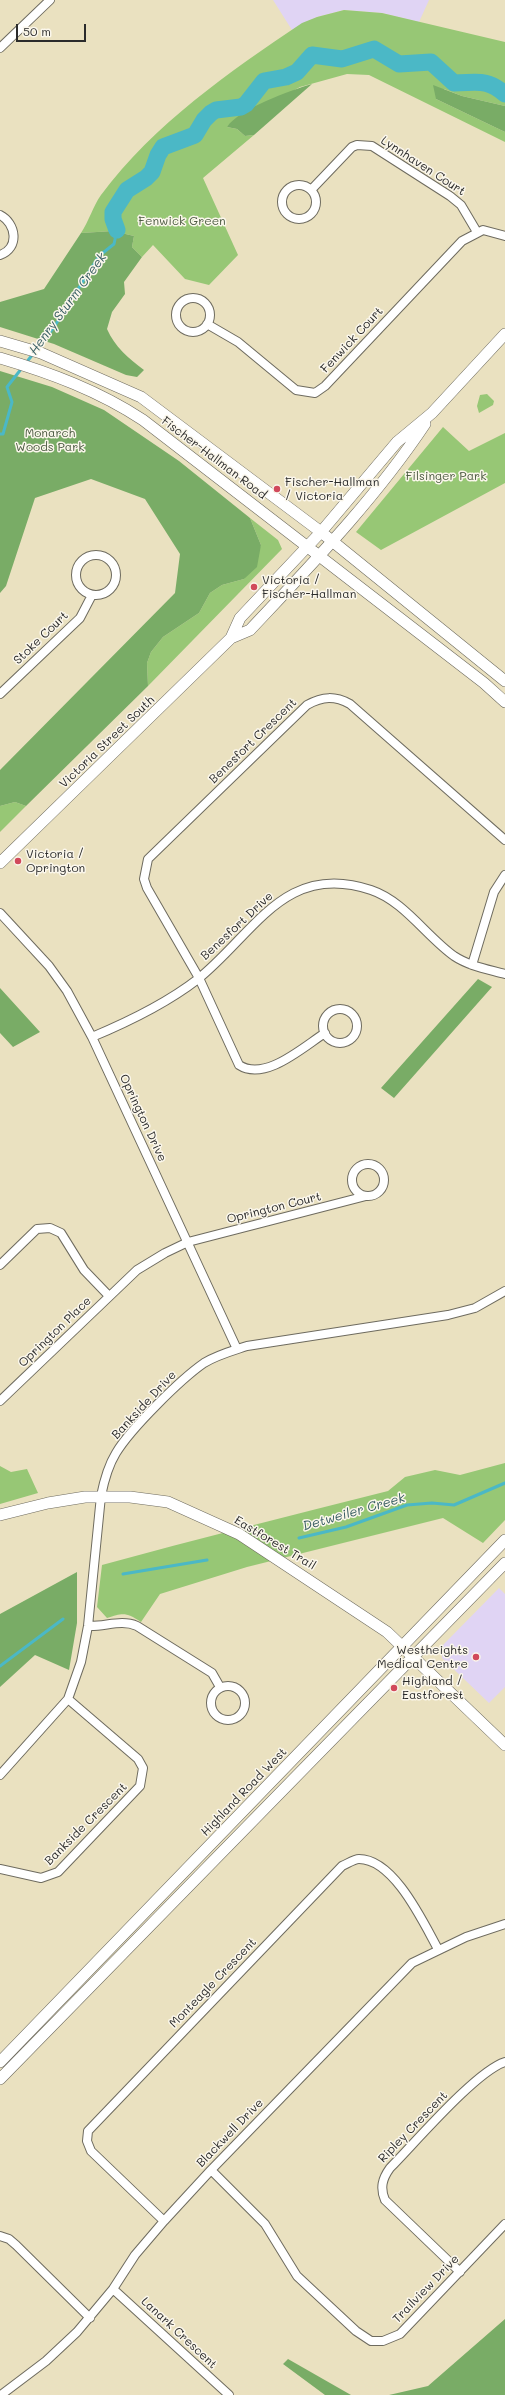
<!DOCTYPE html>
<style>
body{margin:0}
#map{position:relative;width:505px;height:2395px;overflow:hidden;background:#eae1c0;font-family:Mali,sans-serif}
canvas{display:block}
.scale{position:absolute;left:16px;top:24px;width:70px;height:18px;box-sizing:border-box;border:2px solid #2b2b2b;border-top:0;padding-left:5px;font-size:12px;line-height:14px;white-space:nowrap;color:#2b2b2b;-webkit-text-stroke:3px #fbf7ec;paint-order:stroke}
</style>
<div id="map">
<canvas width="505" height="2395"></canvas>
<div class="scale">50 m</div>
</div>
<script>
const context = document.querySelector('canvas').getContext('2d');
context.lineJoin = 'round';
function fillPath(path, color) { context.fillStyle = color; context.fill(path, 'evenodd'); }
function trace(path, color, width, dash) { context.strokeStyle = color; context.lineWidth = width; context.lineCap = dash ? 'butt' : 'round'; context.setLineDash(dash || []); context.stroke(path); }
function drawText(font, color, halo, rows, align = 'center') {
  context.font = font + ' Mali,sans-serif'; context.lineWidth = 3; context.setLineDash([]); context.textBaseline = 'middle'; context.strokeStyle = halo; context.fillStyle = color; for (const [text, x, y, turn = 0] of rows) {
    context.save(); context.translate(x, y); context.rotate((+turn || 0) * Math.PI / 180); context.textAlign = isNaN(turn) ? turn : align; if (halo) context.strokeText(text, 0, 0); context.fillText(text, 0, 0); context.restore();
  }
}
fillPath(new Path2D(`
 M273 0H429L419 22 382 13 344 10 317 17 292 30Z
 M499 1588 505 1594V1687L489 1703 442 1658 443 1645Z`), '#e0d4f4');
fillPath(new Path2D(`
 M344 10 382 13 505 42V106L462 96 444 89 436 99 505 132V142L369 75 347 74 300 87 227 127 237 129 245 136 254 135 203 178 238 255 209 285 185 279 153 245 142 257 132 247 134 236 113 231 81 233C89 221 93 206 101 195 154 124 229 72 302 23L317 17Z
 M487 394 494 401 493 405 479 413 477 406 480 395Z
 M443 427 469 451 505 433V483L381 550 356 532Z
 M250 518 278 540 282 549 148 686 147 663 151 652 163 637 199 613 210 593 222 585 244 579 261 545Z
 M15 802 26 806 0 832V806Z
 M505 1463V1520L483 1543 443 1518 247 1567 160 1594 141 1622C126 1612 123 1613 107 1618L97 1607 102 1565C197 1539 293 1515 388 1491L405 1477 435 1470 460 1475Z
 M0 1466 11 1472 27 1469 38 1493 0 1504Z`), '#97c775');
fillPath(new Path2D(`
 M312 84 254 135 245 136 237 129 227 127C239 109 291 90 312 84Z
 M433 85 462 96 505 106V132L436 99Z
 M113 231 134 236 132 247 142 257 124 282 125 294 112 312 107 329C115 347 128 358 144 370L137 377 126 375 54 344 0 327V302L44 289 81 233Z
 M0 371 52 387 104 410 179 461 250 518 261 545 257 567 244 579 222 585 210 593 199 613 163 637 151 652 147 663 148 686 26 806 15 802 0 806V770L175 593 180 554 145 499 91 479 35 498 6 586 0 593Z
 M478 979 492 987 394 1098 381 1088Z
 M0 988 40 1032 13 1047 0 1033Z
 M77 1572V1623L69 1670 35 1655 0 1687V1614Z
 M505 2319V2395H389L428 2386Z
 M288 2359 351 2395H325L283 2364Z`), '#79ac66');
trace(new Path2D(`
 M36 350 54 327 99 256 114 244 117 230
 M0 434H3L12 402 7 387 33 354
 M299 1538 346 1527 407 1505 432 1503 454 1505 505 1483
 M123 1574 207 1560
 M0 1666 63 1619`), '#4bb8c6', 3);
trace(new Path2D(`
 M117 230 113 219V212L127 190 146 178 152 172 158 155 163 147 195 135 204 120 211 113 216 110 241 107 246 104 264 81 286 77 297 72 312 55 342 59 374 49 399 64 431 62 454 83C477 83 486 78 505 94`), '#4bb8c6', 17);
const street = new Path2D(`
 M0 48 50 0
 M282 202a17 17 0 1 1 34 0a17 17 0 1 1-34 0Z
 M311 190 352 147 357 145 372 146 450 196 461 205 477 232
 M0 215C16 223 20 248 0 255
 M176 315a17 17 0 1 1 34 0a17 17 0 1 1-34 0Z
 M207 324 238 342 296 390 315 393 325 386 462 241 483 230 505 236
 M76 575a20 20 0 1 1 40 0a20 20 0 1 1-40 0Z
 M0 694 80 618 92 595
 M0 913 49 966 67 991 92 1037 237 1349
 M472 965 494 892 505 875
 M323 1026a17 17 0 1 1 34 0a17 17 0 1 1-34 0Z
 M325 1033C303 1047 265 1082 239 1065L199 978 147 888 144 879 148 859 307 705C323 696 335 696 350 704L505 840
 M92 1037C128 1022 167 1003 198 979 255 933 285 861 371 890 404 901 426 936 454 956 469 966 487 969 505 974
 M352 1180a16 16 0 1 1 32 0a16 16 0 1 1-32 0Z
 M0 1265 37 1229 50 1228 61 1233 84 1270 109 1296
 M0 1401 137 1270 165 1253 188 1242 366 1196
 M88 1626C105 1627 121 1619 137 1626L212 1673 220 1687
 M211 1703a17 17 0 1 1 34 0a17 17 0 1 1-34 0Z
 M0 1775 68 1699 81 1662 88 1626 101 1496C104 1481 108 1466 116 1453 131 1428 181 1379 204 1363 217 1355 232 1351 247 1346L448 1315 475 1308 505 1291
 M0 1869 41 1878 58 1872 140 1786 143 1768 138 1759 68 1699
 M211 2170 265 2224 297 2276 356 2331 371 2341H383L400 2334 505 2224
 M164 2221 91 2151 87 2141 88 2131 342 1866C347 1864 354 1859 359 1859 394 1859 423 1922 438 1949
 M0 2236 9 2239 16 2245 90 2318
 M460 2272 385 2200C380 2188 382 2179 390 2168 414 2144 476 2071 505 2062
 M113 2289 229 2395
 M1 2395 46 2361 77 2332 113 2289 135 2255 164 2221 211 2170 412 1963 466 1937 505 1924`);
const secondary = new Path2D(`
 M0 341 41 353 141 397 321 532 505 681
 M0 358C51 373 99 391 143 420L484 683 505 702
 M231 638 250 630C312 564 375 499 425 424
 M0 863 231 638 240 618 321 532 397 442 432 413 505 334
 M0 1515 48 1503 85 1497H130L168 1502 239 1534 387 1632 505 1745
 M0 2062 505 1540
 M0 2079 505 1563`);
trace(street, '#6e6b5f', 10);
trace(secondary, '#6e6b5f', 12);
trace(street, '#fff', 8);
trace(secondary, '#fff', 11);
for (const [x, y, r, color] of [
 [277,489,4,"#d1495b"],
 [254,587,4,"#d1495b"],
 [18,861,4,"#d1495b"],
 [476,1657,4,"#d1495b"],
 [394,1688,4,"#d1495b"]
]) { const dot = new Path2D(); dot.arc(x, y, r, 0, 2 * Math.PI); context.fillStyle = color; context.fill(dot); trace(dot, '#fbf7ec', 1.5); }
drawText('12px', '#2b2b2b', '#fbf7ec', [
 ["Lynnhaven Court",423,166,33],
 ["Fenwick Court",352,340,-47],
 ["Fischer-Hallman Road",214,458,37],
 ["Stoke Court",41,638,-44],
 ["Benesfort Crescent",253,741,-44],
 ["Victoria Street South",107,742,-44],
 ["Benesfort Drive",237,926,-43],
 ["Oprington Drive",143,1118,65],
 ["Oprington Court",274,1208,-14],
 ["Oprington Place",55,1332,-44],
 ["Bankside Drive",144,1405,-47],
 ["Eastforest Trail",275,1543,31],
 ["Highland Road West",244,1792,-46],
 ["Bankside Crescent",86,1824,-45],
 ["Monteagle Crescent",213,1983,-46],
 ["Ripley Crescent",413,2127,-46],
 ["Blackwell Drive",230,2133,-46],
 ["Trailview Drive",426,2289,-46],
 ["Lanark Crescent",179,2333,43]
]);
drawText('12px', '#4b5a41', '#fbf7ec', [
 ["Fenwick Green",182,221],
 ["Monarch",50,433],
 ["Woods Park",50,447],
 ["Filsinger Park",446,476]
]);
drawText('12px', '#2b2b2b', '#fbf7ec', [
 ["Fischer-Hallman",285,482],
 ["/ Victoria",285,496],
 ["Victoria /",262,580],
 ["Fischer-Hallman",262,594],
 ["Victoria /",26,854],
 ["Oprington",26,868],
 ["Westheights",468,1650,"right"],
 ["Medical Centre",468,1664,"right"],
 ["Highland /",402,1681],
 ["Eastforest",402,1695]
], 'left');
drawText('italic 13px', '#365c61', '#fbf7ec', [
 ["Henry Sturm Creek",68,304,-54],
 ["Detweiler Creek",354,1512,-16]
]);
</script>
